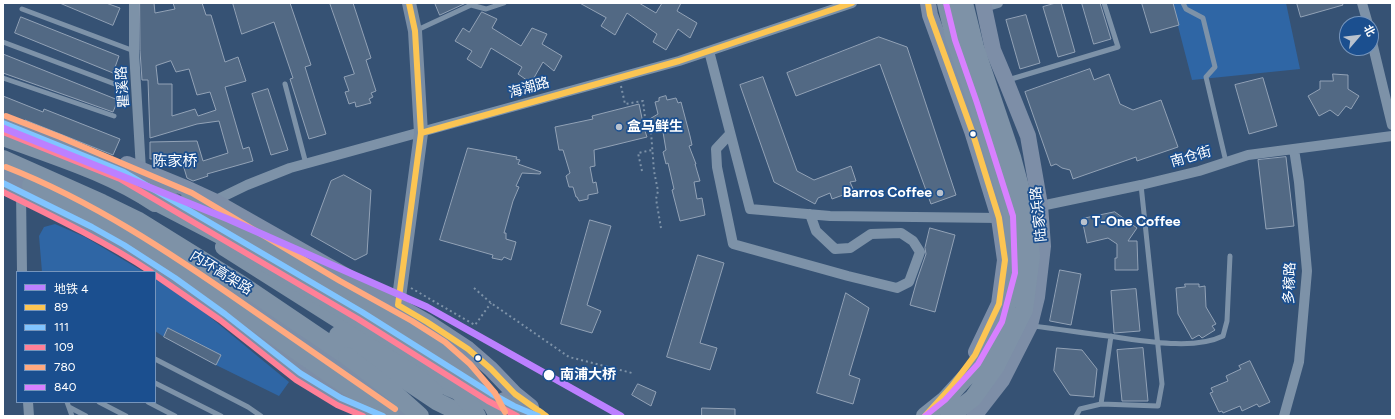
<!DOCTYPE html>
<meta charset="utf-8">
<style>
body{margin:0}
#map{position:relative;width:1395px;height:419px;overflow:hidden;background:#365274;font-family:Figtree,"Noto Sans SC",sans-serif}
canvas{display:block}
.frame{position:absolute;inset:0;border:4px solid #fff;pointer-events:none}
.legend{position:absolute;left:16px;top:271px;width:140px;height:132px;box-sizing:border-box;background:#1b4f8f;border:1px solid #7695bc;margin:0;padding:5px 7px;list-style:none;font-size:12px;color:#fff}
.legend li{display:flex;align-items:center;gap:8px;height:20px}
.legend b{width:20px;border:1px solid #7695bc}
.north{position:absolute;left:1339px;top:16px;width:40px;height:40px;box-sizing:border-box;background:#1b4f8f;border:1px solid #7695bc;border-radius:50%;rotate:62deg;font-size:11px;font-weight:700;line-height:16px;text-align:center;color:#fff}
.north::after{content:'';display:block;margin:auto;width:14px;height:18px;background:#b9c2ce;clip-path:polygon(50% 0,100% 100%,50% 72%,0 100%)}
</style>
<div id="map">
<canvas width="1395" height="419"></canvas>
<div class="frame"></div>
<ul class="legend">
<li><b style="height:5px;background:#bc80ff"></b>地铁 4</li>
<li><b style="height:5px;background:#fcc553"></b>89</li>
<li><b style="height:5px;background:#80c4ff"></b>111</li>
<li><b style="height:5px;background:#ff8098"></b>109</li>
<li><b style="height:5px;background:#ffa980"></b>780</li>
<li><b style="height:5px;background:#d880ff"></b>840</li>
</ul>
<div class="north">北</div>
</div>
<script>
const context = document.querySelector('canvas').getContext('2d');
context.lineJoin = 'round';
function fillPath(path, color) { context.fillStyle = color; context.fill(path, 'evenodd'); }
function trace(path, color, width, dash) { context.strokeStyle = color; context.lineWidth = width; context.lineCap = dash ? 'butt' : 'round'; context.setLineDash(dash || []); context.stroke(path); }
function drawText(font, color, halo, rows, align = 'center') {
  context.font = font + ' Figtree,"Noto Sans SC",sans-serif'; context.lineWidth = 3.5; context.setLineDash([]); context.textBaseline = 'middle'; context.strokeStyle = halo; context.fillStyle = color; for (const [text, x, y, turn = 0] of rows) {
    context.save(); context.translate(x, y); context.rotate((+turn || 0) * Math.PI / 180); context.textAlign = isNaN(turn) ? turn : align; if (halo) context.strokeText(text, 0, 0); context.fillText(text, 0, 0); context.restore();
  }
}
fillPath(new Path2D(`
 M1172 3H1286L1300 69 1192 80Z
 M55 224 85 237 144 272H42L39 236 44 227Z
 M155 279 193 303 289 382 279 396 216 365 221 355 169 328 164 337 155 331Z`), '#2f66a5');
const building = new Path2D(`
 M60 3H106L120 8 113 25Z
 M140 3H154L155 13 175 9 173 3H202L206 15H211L225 62 238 57 246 81 225 87 243 149 249 147 253 161 207 174 208 176 193 181 187 178 181 158 150 159V142L197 141 203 161 228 153 219 121 197 124 150 138 148 80H142L140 51ZM171 61 176 72 189 69 197 95 210 92 216 110 198 116 195 109 172 116V84H158L156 66Z
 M233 3H290L311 65 305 67 326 134 309 139 290 79 293 78 274 22 242 34Z
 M330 3H353L371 58 366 60 376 91 371 93 373 97 369 99 371 103 356 107 355 102 349 104 345 92 349 91 344 77 354 74Z
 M435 3H466L440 15Z
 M580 3H639L656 13 662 3H681L677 11 697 23 690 38 678 29 666 50 653 42 657 34 627 13 615 35 601 26 606 18Z
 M1056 3H1061L1075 52 1058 57 1043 7Z
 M1082 3H1100L1111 39 1094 44Z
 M1142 3H1173L1179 25 1151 33Z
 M1297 3H1342L1343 5 1301 17Z
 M482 12 497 19 492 28 521 46 532 28 547 34 542 44 562 56 554 71 543 62 531 83 518 74 522 67 491 48 481 68 467 59 472 51 455 41 463 28 469 32Z
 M1026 15 1040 63 1020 69 1006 20Z
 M21 17 119 56 113 73 15 33Z
 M879 37 907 47 956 195 931 204 880 64 796 96 787 73Z
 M3 54 118 100 113 112 3 73Z
 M1090 69 1094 80 1109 74 1120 104 1133 110 1161 100 1178 147 1137 161 1136 157 1073 179 1070 170 1062 168 1056 164 1051 166 1025 92Z
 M1333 74 1348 75V89L1359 96 1351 109 1346 106 1338 116 1330 110 1319 116 1308 96 1320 89V81H1333Z
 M763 77 797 171 814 180 851 166 856 181 850 182 854 191 832 199 830 193 818 198 815 204 774 182 740 85Z
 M1263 78 1277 126 1249 134 1235 85Z
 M268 89 288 150 271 155 252 94Z
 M3 96 43 112 44 109 120 139 113 155 25 120V121L3 114Z
 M666 96 667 100 676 98 678 103 681 102 690 136 692 145 689 146 696 164H695L700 181 694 182 697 199 702 198 705 215 680 221 672 190 674 189 668 163 666 164 663 152 666 150 662 126 645 131 647 137 594 150 595 166 590 167 593 183 596 182 598 193 588 195V199L579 201 577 197H576L573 187H569L566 176 570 173 563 150H559L555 127 593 119 592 116 639 104 643 123 658 114 655 102 659 101V98Z
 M468 148 517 157 516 159 520 160 518 164 541 172 540 174 522 173 516 186 519 187 513 201 504 233H506V239L516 242 511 260 504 257 502 260 492 258 493 255 440 240Z
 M1286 157 1294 226 1266 229 1258 160Z
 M344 175 371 190 367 254 355 260 311 235 331 181Z
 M1115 212 1137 228 1128 241H1137L1138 270H1115V258H1117V244L1108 238 1087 243 1082 219Z
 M590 220 611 226 587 305 601 311 592 333 561 324Z
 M930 228 955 235 935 312 910 305 917 280 926 254 925 248Z
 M698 255 724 263 700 343 717 348 710 370 667 357Z
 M1060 270 1081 274 1071 325 1050 321Z
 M1185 284H1199V287L1205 286 1206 307 1216 324 1212 326 1215 330 1202 338 1199 335 1192 339 1178 314 1176 288 1185 287Z
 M1136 289 1140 331 1114 333 1111 291Z
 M846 293 869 308 849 375 860 379 853 404 817 393Z
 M168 328 221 355 216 365 164 337Z
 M1057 348 1082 350 1097 369 1094 397 1070 395 1054 371Z
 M1143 348 1148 401H1122L1117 350Z
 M1250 361 1270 402 1259 407 1257 404 1242 411 1240 406 1223 413 1222 411 1219 412 1210 393 1213 392 1211 388 1228 381 1226 376 1241 369 1239 366Z
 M638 384 656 392 651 406 632 395Z
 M702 408 735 409V416H702Z`);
fillPath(building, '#526984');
trace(building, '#92a2b6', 1);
trace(new Path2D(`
 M621 86 625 104 643 101 646 126 651 132 654 171 658 191 656 199 661 228
 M642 171 638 153 652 150
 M411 288 475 325 491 303
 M474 288 491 303 569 357 632 373`), '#7d92a8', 2, [2, 3]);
trace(new Path2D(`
 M1183 3 1186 9 1203 18 1215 67 1206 77 1226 162
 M22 9 134 51
 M415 31 471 5 486 9 504 3
 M3 42 120 86
 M3 78 114 116
 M1008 80 1118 47 1104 3
 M285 84 306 164
 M1033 326C1058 329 1083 333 1108 336 1140 340 1193 351 1223 336L1227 321 1230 256
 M155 359 248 407 261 416
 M155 383 221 416
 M67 402 72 416
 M99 402 126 416
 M148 402 175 416
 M1101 404 1111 336
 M69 407 86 416
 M1076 416 1080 409 1101 404 1158 406 1162 384 1141 185`), '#7d92a8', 5);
trace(new Path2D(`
 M134 3V51L141 170
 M1362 3 1368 24
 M984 7 998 3
 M1371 38 1392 125
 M709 51 750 209 830 216 999 218 1003 217
 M730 134 716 149 717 167 733 244 848 276 897 288 909 282 920 252 913 241 901 233 871 234 850 248 835 249 816 231 810 214
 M21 192 22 272
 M214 201 247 185 290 168 679 61 852 3
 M1036 207 1141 185 1199 171 1248 155 1392 136
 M28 402 29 416
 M1284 416 1299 362 1307 271 1299 182 1294 149`), '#7d92a8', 10);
trace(new Path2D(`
 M398 305 421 133 415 31 409 3`), '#798da4', 14);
trace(new Path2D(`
 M928 3 930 15 972 131 999 218 1005 260 999 304 976 352
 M3 123 57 144 124 172 191 211
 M127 164 188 189 214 201 427 322 468 349 491 369 515 394 531 407
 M3 174 43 190
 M6 185 92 227 124 245 175 278 225 314 300 373 341 398 382 416
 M132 230C222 280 303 344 390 398
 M421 348 462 375
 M382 399 403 416
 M504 400 538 416
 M974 416 1002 380 1030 325 1037 297 1043 246 1040 205 1028 136 1006 81 993 50 983 3`), '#7d8ea7', 16);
trace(new Path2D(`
 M3 137C54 156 109 172 155 203
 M3 159 102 203 137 220 242 285 347 356
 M31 185 118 231 181 270 390 416
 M189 200 243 232
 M224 247C266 274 309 301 352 328 403 361 451 399 514 406
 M338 335 438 402 467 416`), '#7e92a7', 18);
trace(new Path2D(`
 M143 195 220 235 424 359C443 376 464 393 477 416
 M243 232 440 348 465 370 488 397 498 416
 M347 356 392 391 420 416
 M925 416 945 400 978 364 1002 322 1015 273 1013 216 977 103 955 40 946 3
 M950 416 973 398 996 366 1024 310 1031 256 1025 205 1012 157 975 47 964 3`), '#7e92a7', 18);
trace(new Path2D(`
 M409 3 415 31 421 133 398 305 427 322 468 349 491 369 515 394 546 416
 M421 133 679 61 852 3
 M925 416 952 386 975 355 999 304 1005 260 999 218 972 131 930 15 928 3`), '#fcc553', 6);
trace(new Path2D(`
 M3 123 124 172 362 312 492 394 514 406 538 416
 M3 183 92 227 124 245 175 278 225 314 300 373 341 398 383 416`), '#80c4ff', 6);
trace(new Path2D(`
 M3 132 120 179 358 319 488 401 517 416
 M3 192C54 217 104 241 151 272
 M155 275 220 320 296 380 337 405 363 416`), '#ff8098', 6);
trace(new Path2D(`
 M6 116 60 137 192 193 340 281 412 321 445 342 470 364 495 393 505 412
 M6 167C93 201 172 254 248 307 297 341 346 375 395 409`), '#ffa980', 6);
trace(new Path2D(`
 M925 416 945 400 978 364 1002 322 1015 273 1013 216 977 103 955 40 946 3`), '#d880ff', 6);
trace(new Path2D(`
 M3 128 228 219 427 307 621 416`), '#bc80ff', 7);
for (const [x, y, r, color] of [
 [619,127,4,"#b9c2ce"],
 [973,134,3.5,"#fff"],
 [940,193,4,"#b9c2ce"],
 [1084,222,4,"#b9c2ce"],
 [478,358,3.5,"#fff"],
 [549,375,6,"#fff"]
]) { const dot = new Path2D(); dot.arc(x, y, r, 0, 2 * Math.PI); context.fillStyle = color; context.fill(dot); trace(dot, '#1b4f8f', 1.5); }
drawText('14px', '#fff', '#1b4f8f', [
 ["瞿溪路",123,87,-94],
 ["海潮路",529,88,-16],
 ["南仓街",1191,157,-16],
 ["陆家浜路",1039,214,-96],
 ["内环高架路",221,273,32],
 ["多稼路",1290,283,-88]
]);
drawText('bold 14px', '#fff', '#1b4f8f', [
 ["盒马鲜生",627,127],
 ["Barros Coffee",932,193,"right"],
 ["T-One Coffee",1092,222]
], 'left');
drawText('bold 14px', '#fff', '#1b4f8f', [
 ["南浦大桥",560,375]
], 'left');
drawText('15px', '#fff', '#1b4f8f', [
 ["陈家桥",175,162]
]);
</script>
